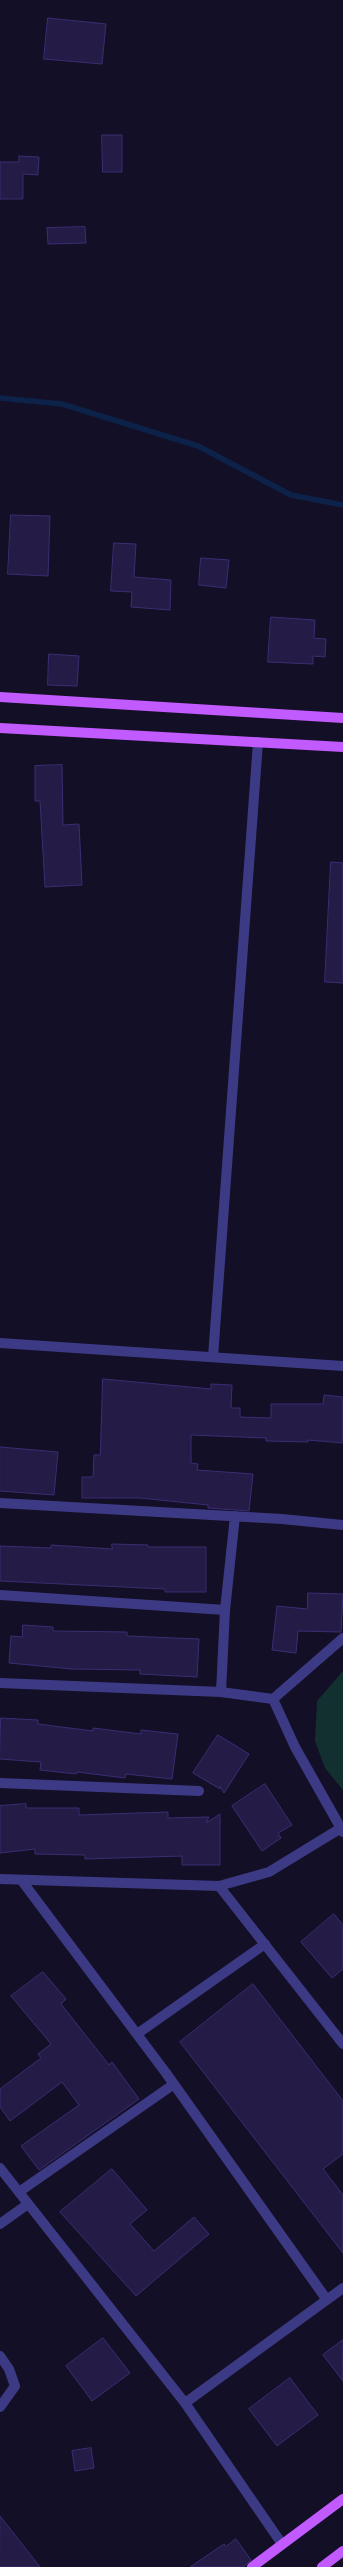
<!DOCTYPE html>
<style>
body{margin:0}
canvas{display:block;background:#130f26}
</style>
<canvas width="343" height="2567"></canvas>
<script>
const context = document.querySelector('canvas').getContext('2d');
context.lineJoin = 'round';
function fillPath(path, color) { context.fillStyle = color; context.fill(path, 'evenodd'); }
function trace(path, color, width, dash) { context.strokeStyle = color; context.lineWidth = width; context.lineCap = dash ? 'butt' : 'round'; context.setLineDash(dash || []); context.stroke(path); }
fillPath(new Path2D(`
 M343 1671V1790L325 1768 315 1741 317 1701Z`), '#12302f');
trace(new Path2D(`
 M0 398 62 404 198 446 291 495 343 505`), '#0c2248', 5.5);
const building = new Path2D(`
 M48 18 106 24 102 64 44 59Z
 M102 135H122V172H103Z
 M19 156 39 157 38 175 23 174V199H0V162H19Z
 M85 227 86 243 48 244 47 228Z
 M11 515 50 516 48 576 8 574Z
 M114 543 136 544 134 577 171 580 170 610 131 607 132 592 111 591Z
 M201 558 229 560 226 588 199 585Z
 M271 617 315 620 314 638 326 639 325 657 313 656V664L268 662Z
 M49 654 79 656 77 686 48 685Z
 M62 765 63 825 79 824 82 885 45 887 40 801H35V766Z
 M331 862 343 863V983L325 982Z
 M103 1379 211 1389V1384L232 1385 231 1408H240V1417L271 1418V1404H323L324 1395 343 1397V1443L308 1440V1442L266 1441V1438L191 1435V1463L198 1464 197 1470 253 1474 249 1511 208 1508V1505L140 1498H82V1477H93L94 1455H100Z
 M0 1447 58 1452 54 1495 0 1491Z
 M112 1544 148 1545V1547H206V1592H165V1589L0 1581V1546L51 1548V1545L112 1549Z
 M308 1593 343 1594 341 1632 298 1631 296 1653 272 1650 277 1606 307 1609Z
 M23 1625 53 1627V1631L127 1632V1636L199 1639 197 1677 140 1674V1670L72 1669 9 1663 11 1636 22 1637Z
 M1 1718 38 1720V1724L93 1731V1728L141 1734V1730L178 1734 172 1779 126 1774 125 1778 77 1772 76 1774 40 1770 41 1762 0 1759Z
 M218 1735 249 1754 224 1793 220 1786V1789L193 1773Z
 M265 1784 292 1825 278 1833 281 1838 262 1851 232 1806Z
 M26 1804V1808H79V1815L168 1812V1818L209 1817 206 1823 220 1814V1865H182V1856L85 1859V1855L35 1854V1849L0 1853V1806Z
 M334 1914 343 1925V1969L332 1978 301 1942Z
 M43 1972 66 1999 61 2004 109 2065 112 2062 139 2099 39 2170 21 2146 79 2105 62 2082 10 2121 0 2107V2089L41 2058 38 2054 51 2044 11 1996Z
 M253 1984 343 2101V2154L323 2169 343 2195V2253L180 2042Z
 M112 2169 147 2210 130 2224 154 2251 194 2217 209 2234 136 2296 60 2212Z
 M103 2338 130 2373 92 2401 66 2366Z
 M343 2340V2381L323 2355Z
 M290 2378 318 2415 277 2446 249 2409Z
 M91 2448 94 2468 75 2471 72 2451Z
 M0 2516 40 2567H0Z
 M236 2539 251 2560 244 2567H190L224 2544 226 2546Z`);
fillPath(building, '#241b47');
trace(building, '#3b2d73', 1);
trace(new Path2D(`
 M0 1343 343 1366
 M213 1357 258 742
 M0 1503 282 1519 343 1525
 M0 1595 225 1610
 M343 1638 273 1699 295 1747 343 1832
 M0 1683 221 1692 273 1699
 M221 1692 225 1610 235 1516
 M0 1783 199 1791
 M0 1879 219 1886 269 1872 341 1828
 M22 1881 166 2073 327 2300
 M219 1886 343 2044
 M137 2034 265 1944
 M0 2168 185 2403 282 2544
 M19 2192 174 2084
 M0 2224 28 2204
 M0 2356 9 2369 15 2386 0 2407
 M185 2403 343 2288`), '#3d3a85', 10);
trace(new Path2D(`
 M0 697 343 718
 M0 728 343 747
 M252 2567 343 2499
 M322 2567 343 2551`), '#c25bff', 10);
</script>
